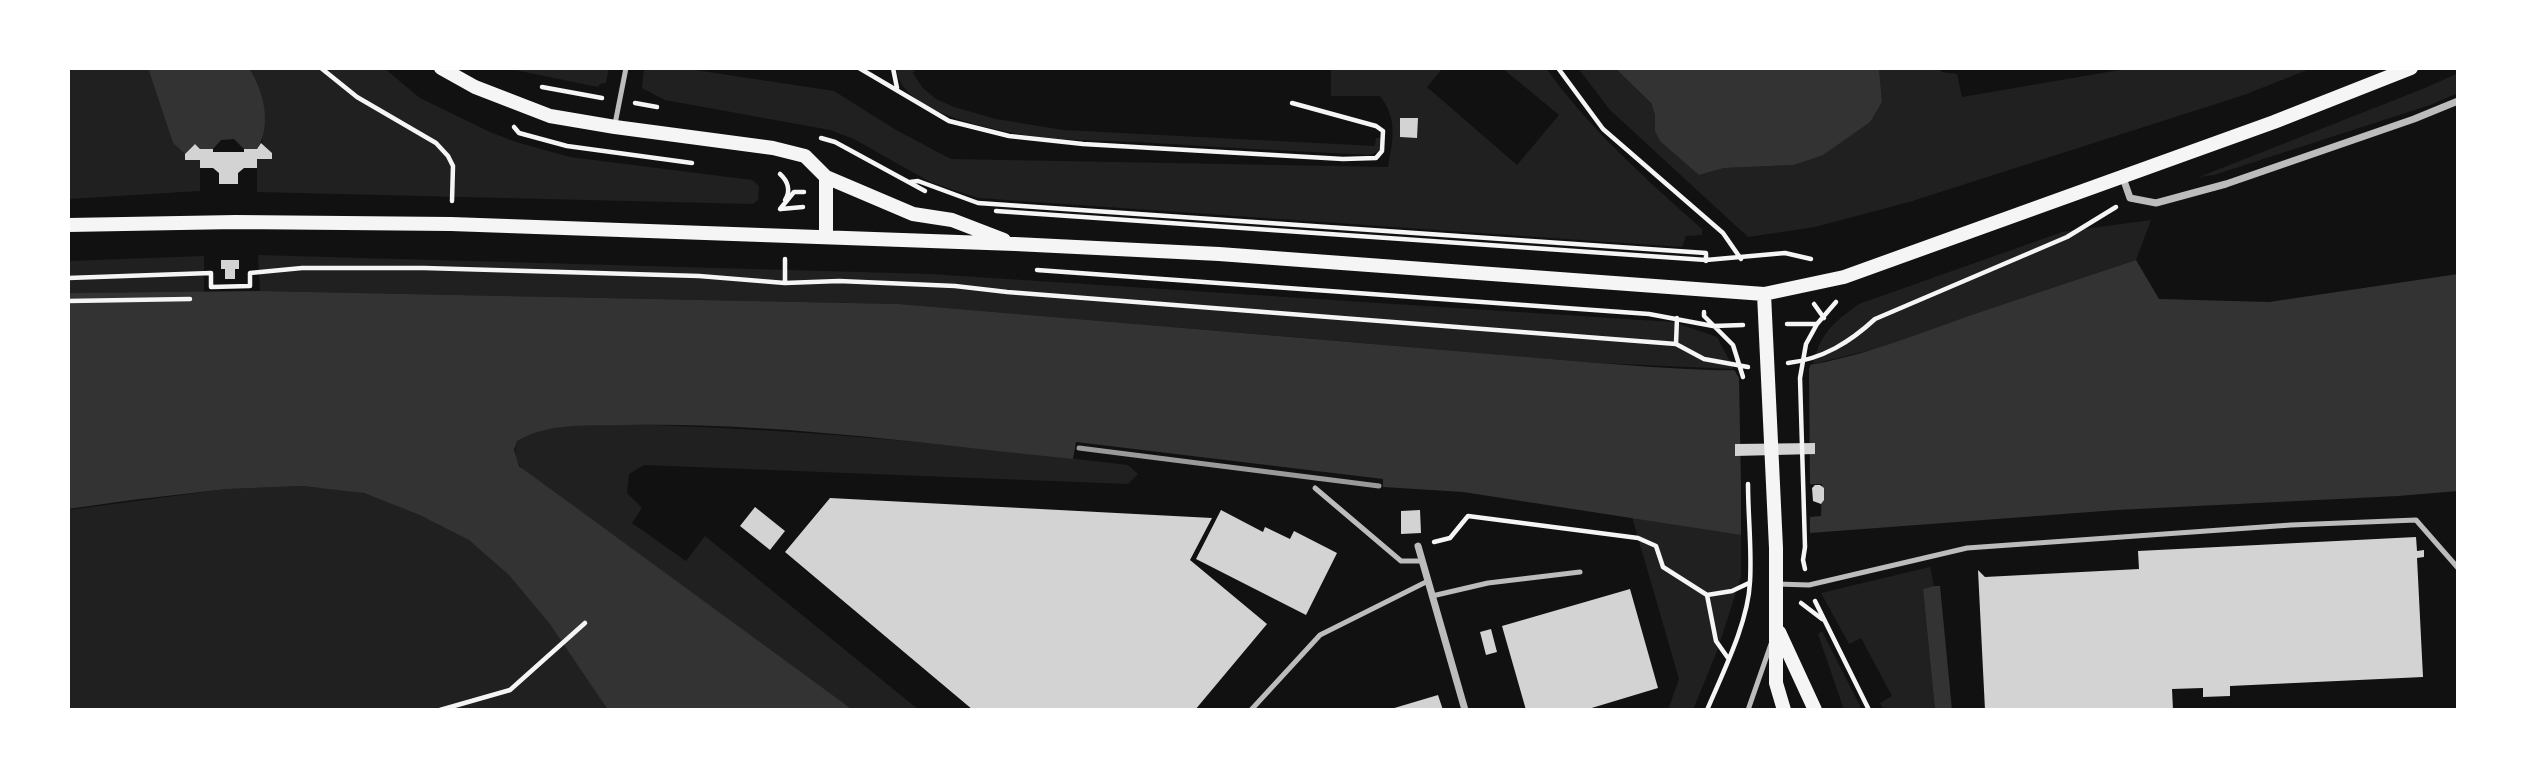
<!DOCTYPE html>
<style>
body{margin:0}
#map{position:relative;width:2526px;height:778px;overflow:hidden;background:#111;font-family:"Nunito Sans",sans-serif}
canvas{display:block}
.frame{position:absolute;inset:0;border:70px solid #fff;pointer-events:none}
</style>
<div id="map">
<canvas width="2526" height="778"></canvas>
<div class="frame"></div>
</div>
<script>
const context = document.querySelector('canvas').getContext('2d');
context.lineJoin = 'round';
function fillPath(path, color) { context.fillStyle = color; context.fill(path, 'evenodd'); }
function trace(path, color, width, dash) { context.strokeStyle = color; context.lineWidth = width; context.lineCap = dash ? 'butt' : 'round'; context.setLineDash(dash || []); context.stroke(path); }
fillPath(new Path2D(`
 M68 68H148L173 143 185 154V160H200V191L68 199Z
 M249 68H384L420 98 490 132 516 142 570 157 752 180 759 186 758 200 753 204 257 192V159H272V154L262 143C265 115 266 92 249 68Z
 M505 68H609L606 83 600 84 598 87Z
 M644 68H682L834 91 896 130 951 159 1388 167C1393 139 1398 120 1380 96H1331V68H1443L1427 87 1517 165 1559 115 1502 68H1546C1589 129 1647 180 1702 229V235L1686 236 1682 247 978 198 930 182 854 139 830 130 665 100 642 88Z
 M896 68H917L913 73 922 87 936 99 954 107 996 119 1063 130 1375 146 1376 138H1382L1380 151 1370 155C1292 151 1214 147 1136 142 1091 140 1043 141 999 130 967 123 900 107 896 68Z
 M1578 68H1615L1651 103 1655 115V131L1699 175 1724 168 1794 165 1823 154 1842 140 1882 102 1879 68H1939L1942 72 1957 74 1962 97 2131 68H2312L2244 95 1909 202 1815 227 1748 237 1610 110Z
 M2458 73V93L2430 105 2214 175 2199 177 2425 88Z
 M2151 220 2136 260 1968 317 1891 345 1813 364C1820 333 1834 322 1859 304L2062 232Z
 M258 255 930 274 1673 322 1717 337 1734 369 1598 363 899 304 260 291Z
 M204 256V292L68 293V261Z
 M653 425C812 430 970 446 1128 465L1138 474 1128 484 644 465 629 474 627 493 642 508 632 523 686 561 705 536 919 710H853L535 479C520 467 511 460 517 441 556 418 609 426 653 425Z
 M302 486C323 489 346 488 366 494 398 504 441 521 469 540 527 581 571 651 608 710H68V510L227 489Z
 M1632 517 1741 535V577L1717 651 1693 710H1668L1679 679Z
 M1930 567 1934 586 1923 589 1935 710H1884L1880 703 1892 696 1861 638 1849 644 1821 593Z
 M1822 631 1862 710H1844L1818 634Z`), '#202020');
fillPath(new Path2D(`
 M148 68H249C264 90 272 126 257 149H244L234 139 221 140 213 149H200L195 144 185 154 173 143Z
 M1615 68H1879L1882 102 1870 122 1823 155 1794 165 1724 168 1699 175 1660 141 1655 131V115L1651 103Z
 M2136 260 2159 299 2269 302 2458 274V491L2398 496 2117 510 1810 533V517L1821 516 1822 484 1741 486V535L1463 492 1383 487V479L1076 442 1073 459C925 444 776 422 626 425 589 426 550 422 517 441L514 450 519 466 853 710H608L550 624 509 575 469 540 420 515 364 493 302 486 227 489 132 500 68 509V293L260 291 899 304 1598 363C1656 367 1716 373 1774 369 1842 365 1906 338 1969 316 2024 297 2080 279 2136 260Z
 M1934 586H1940L1952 710H1935L1923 589Z`), '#333');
fillPath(new Path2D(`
 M1811 361 1809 370 1810 488 1744 490 1745 536 1742 539 1739 378 1732 366H1774Z`), '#111');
fillPath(new Path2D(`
 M1400 118H1418L1417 138 1400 137Z
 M261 143 272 153V159H257V168H244L238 173V184H219V173L213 168H200V160H185V154L195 144 200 149H213V152H244V149H257Z
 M221 260H239V269H235V279H225V269H221Z
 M1815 443V454L1735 456V444Z
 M1815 485H1820L1824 488V500L1821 504 1813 501 1812 488Z
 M830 498 1212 518 1190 560 1267 624 1195 710H973L785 552Z
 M755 507 785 531 770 550 740 526Z
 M1221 510 1263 532 1265 527 1290 539 1294 531 1337 553 1306 615 1196 559Z
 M1420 510 1421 533 1401 534V511Z
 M2416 537 2417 551 2424 550V557L2417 558 2423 677 2230 686V696L2203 697V688L2172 689 2173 710H1985L1978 570 1985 577 2139 569 2138 551Z
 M1630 589 1658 688 1585 710H1526L1502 626Z
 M1491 629 1497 652 1486 655 1480 632Z
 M1438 695 1443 710H1391V709Z`), '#d3d3d3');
trace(new Path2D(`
 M321 68 357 97 436 143 448 156 453 166 452 201
 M859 68 949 121 1009 136 1083 144 1343 159 1376 158 1382 151 1383 131 1376 126 1292 103
 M893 68 897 88
 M1558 68 1603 129 1723 233 1741 259
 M542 87 602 98
 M635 103 657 107
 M514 127 519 133 567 146 692 163
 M821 138 835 142 925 191
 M780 174C788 181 791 191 785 200
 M910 182 918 181 978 203 1706 253V261
 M780 209 794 192H804
 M781 209 803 207
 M996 211 1706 260 1785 253 1811 259
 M1037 270 1649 314 1713 326 1743 325
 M68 278 211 273V287L250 286V273L302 268H424L699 276 785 283 839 281 955 286 1007 292 1676 344 1704 359 1748 367
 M785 283V259
 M68 301 190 299
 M1814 304 1824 318
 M1704 312V316L1733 345 1743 377
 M1787 324H1816
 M1676 344 1677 318
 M1788 363C1823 359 1850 342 1875 319L2067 237 2116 207
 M1434 542 1450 538 1468 516 1638 538 1656 546 1663 567 1707 595 1732 591 1749 583
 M1805 569 1803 560 1805 547 1800 378 1806 344 1817 324 1836 302
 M1707 595 1716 641 1728 658
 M1815 601 1869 710
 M1801 603 1822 619
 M440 710 510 690 585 623
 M1707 710C1723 672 1748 623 1750 582 1752 549 1748 516 1748 484`), '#f5f5f5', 4.5);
trace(new Path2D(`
 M615 124 626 68
 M1315 488 1401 561H1422
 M1777 584 1809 585 1967 548 2291 525 2416 520 2458 568
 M1432 596 1488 583 1580 572
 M1251 710 1320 635 1428 581
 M1748 710 1771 644`), '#bcbcbc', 5);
trace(new Path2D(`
 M2122 175 2130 198 2156 203 2226 184 2414 119 2458 101
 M1418 546 1465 710`), '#bcbcbc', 7);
trace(new Path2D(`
 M441 68 475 87 550 116 615 127 773 148 805 156 826 177V237
 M826 177 913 214 952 220 1004 240
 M68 225 236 222 451 224 1015 244 1219 254 1764 294 1844 277 2274 122 2411 68
 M1764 294 1776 548V683L1784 710
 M1779 632 1815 710`), '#f5f5f5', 14);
trace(new Path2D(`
 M1079 448 1379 486`), '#9a9a9a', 5);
</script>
